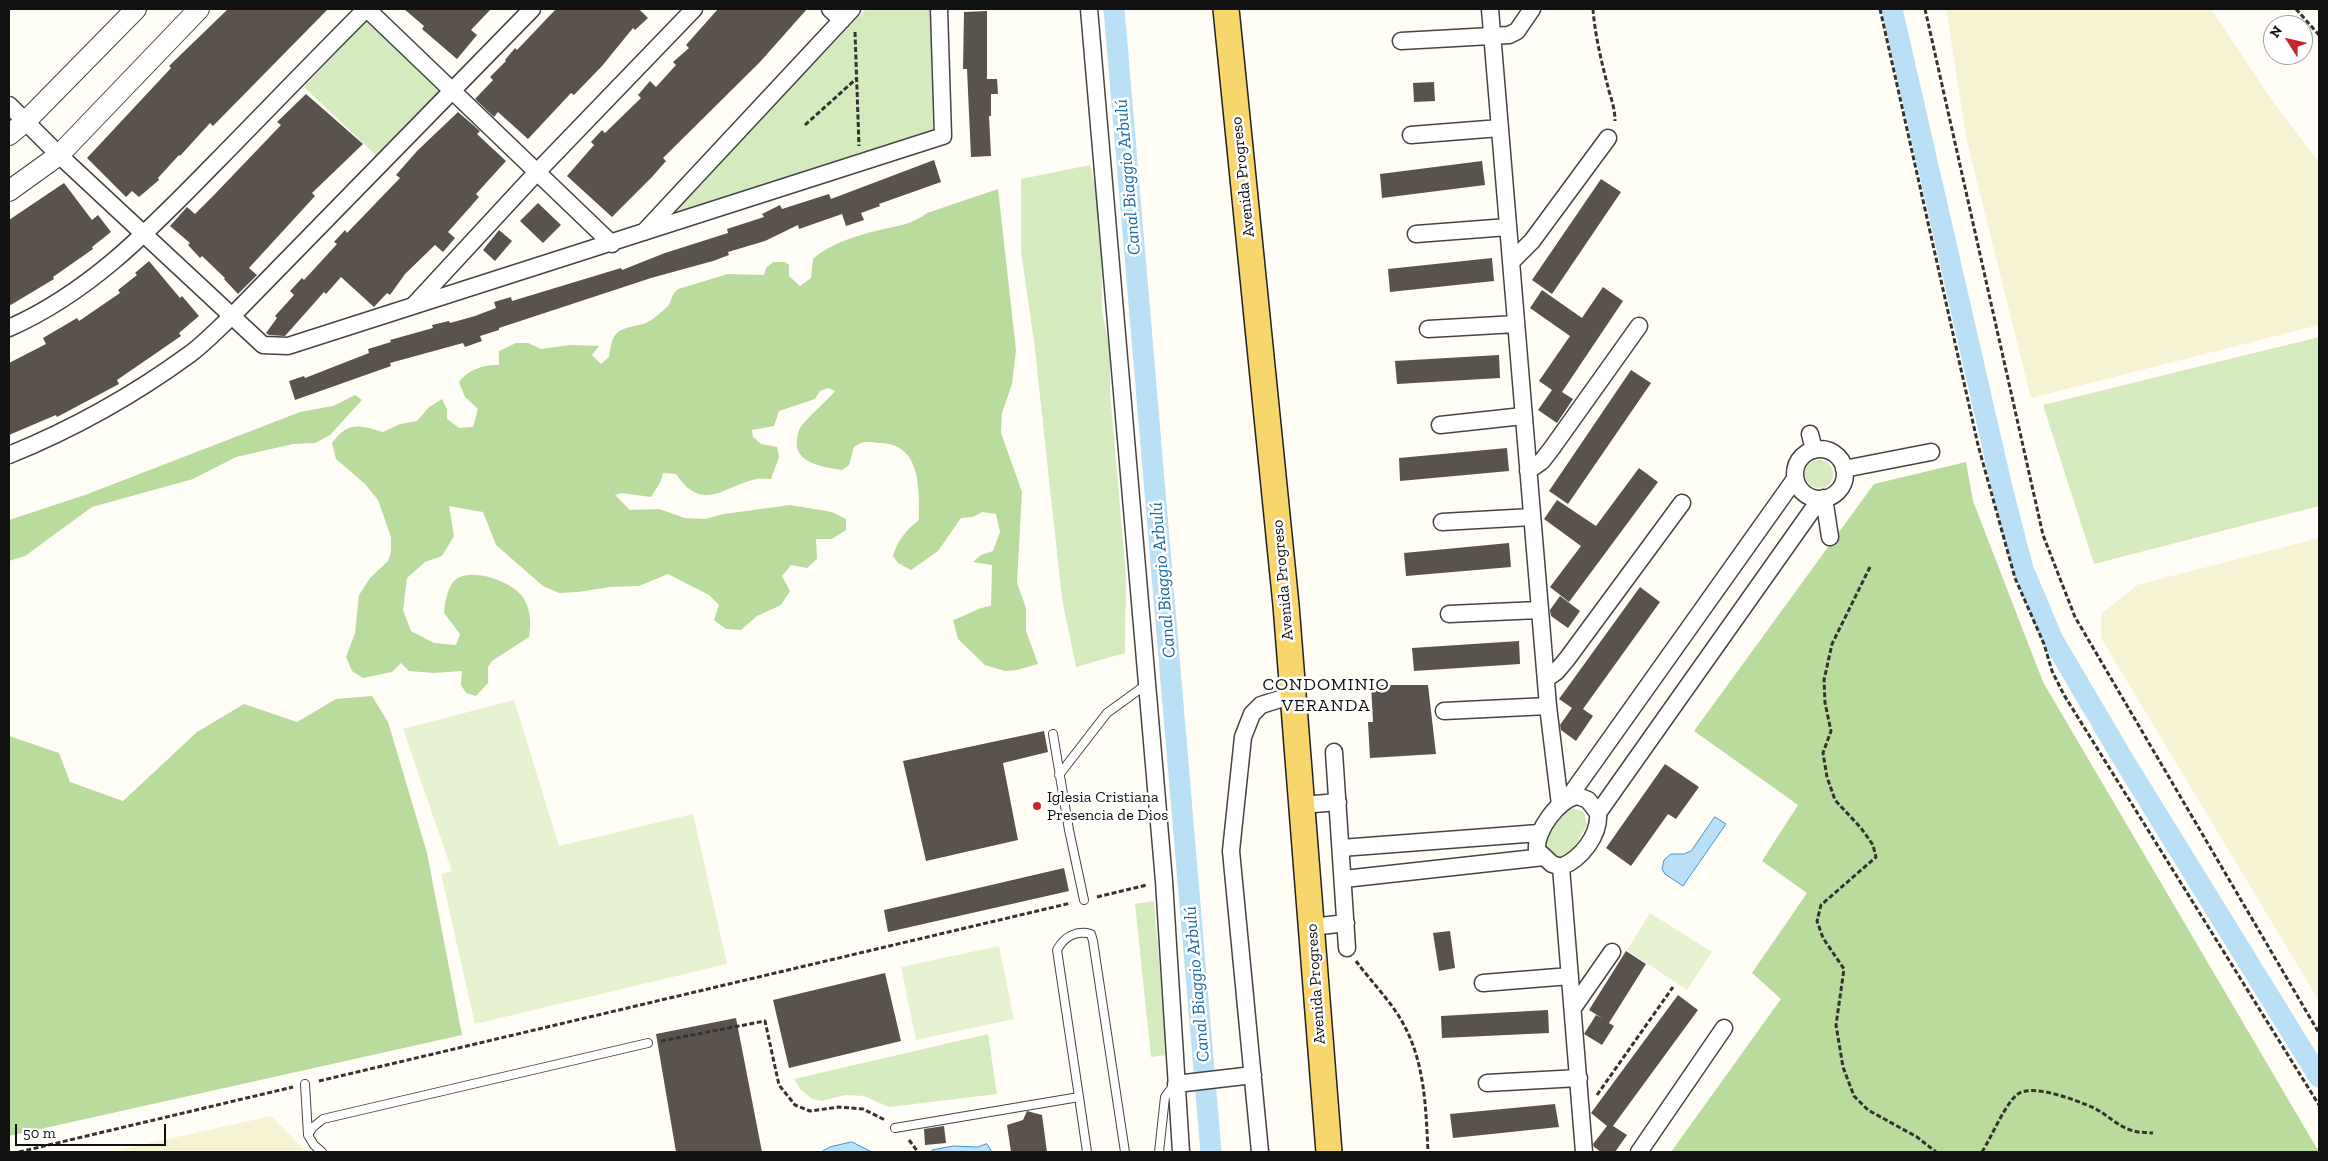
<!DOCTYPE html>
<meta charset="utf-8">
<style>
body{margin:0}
#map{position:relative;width:2328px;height:1161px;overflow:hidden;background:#fffdf5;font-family:"Zilla Slab",serif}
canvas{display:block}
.frame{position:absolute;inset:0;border:10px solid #111;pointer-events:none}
.north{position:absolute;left:2263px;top:15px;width:50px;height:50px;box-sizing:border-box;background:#fff;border:1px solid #a0a0a0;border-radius:50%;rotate:305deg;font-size:14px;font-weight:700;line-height:20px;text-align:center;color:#111}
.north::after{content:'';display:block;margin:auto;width:18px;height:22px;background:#c4262e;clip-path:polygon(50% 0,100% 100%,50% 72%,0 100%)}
.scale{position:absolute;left:15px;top:1124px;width:151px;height:22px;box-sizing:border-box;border:2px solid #111;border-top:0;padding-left:6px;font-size:15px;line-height:18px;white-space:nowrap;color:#111;-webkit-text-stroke:4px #fff;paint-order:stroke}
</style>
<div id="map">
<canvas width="2328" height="1161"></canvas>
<div class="frame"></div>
<div class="north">N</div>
<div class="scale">50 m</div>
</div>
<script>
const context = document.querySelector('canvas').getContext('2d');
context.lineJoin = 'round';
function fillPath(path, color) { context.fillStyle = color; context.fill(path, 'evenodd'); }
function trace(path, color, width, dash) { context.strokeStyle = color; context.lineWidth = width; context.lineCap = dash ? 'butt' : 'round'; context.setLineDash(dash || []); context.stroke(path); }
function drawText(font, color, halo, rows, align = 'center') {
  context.font = font + ' "Zilla Slab",serif'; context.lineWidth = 5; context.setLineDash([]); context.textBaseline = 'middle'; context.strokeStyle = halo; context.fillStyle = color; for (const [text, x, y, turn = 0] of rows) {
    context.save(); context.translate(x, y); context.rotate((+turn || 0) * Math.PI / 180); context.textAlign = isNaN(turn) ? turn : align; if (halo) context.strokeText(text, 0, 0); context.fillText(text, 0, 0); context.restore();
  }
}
fillPath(new Path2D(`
 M1946 9H2211L2273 102 2319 162V325L2031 398 1967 141Z
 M2319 538V1001L2101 638V614L2137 585Z
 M271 1116 307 1152H110Z`), '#f6f3d4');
fillPath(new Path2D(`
 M866 9H930L933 131 669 215Z
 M366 21 440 91 378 157 304 87Z
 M1090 165 1101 209 1102 310 1110 351V391L1126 577 1125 653 1076 667 1062 599 1034 341 1021 252V179Z
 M2319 337V506L2094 564 2043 405Z
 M1805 474a14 14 0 1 1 28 0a14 14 0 1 1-28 0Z
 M1566 808H1572L1584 812 1587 825C1579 838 1572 858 1554 858L1543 844Z
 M1154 901 1167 1055 1151 1057 1135 904Z
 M988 1034 997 1094 889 1107 864 1096 845 1095 822 1101 812 1099 800 1089 794 1079Z`), '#d5ebbd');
fillPath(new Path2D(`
 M998 189 1016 350 1012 384 1002 413 1001 433 1022 492 1017 583 1026 608V631L1038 664 1017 670 1005 671 985 665 958 639 953 620C966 616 978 607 991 606L992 565 973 562 981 555 993 551 1000 532 996 514 982 512 973 517 961 518 938 551 911 570 898 563 893 556C897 541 907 529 919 520 919 490 922 444 880 443 868 442 864 440 854 447L849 465 842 470C825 467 793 464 797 439 798 435 798 431 800 428 810 414 824 404 835 391L828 388 820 391 815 399 779 411 774 426 752 430 753 437 761 444 777 447 779 457 771 479C766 479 760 478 756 479 724 486 703 514 676 474L663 473 661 481 651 497 621 493 615 495 630 510 659 509 685 518 705 519 724 514 790 505 832 512 846 519V530L832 539H816L817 559 807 568 791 565 782 576 790 591 781 605 757 616 741 630 726 629 714 620 719 605 709 595 668 574 639 586 610 587 578 592 559 593 543 586 496 545 483 512 449 506 454 536 442 556 425 562 407 578 403 610 411 631 434 643 456 645 460 634 444 613C445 602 447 588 455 580 471 566 515 582 524 599 531 611 531 624 529 637L492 661 488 667V683L476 696 466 693 461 685 462 671 433 673 409 671 401 663 392 672 363 678 352 671 346 657 355 633 359 595 370 578 388 561 391 552V537L378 500 365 484 336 459 332 443C348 421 360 425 383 432L400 424 417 421 429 407 442 399 447 409V419L459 428 473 427 478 409 465 397 459 382C467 370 484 364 499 365V351L516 343H528L541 349 570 345 599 346 592 355 601 364 609 357C613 329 617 330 643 324 651 322 660 313 666 308 672 304 670 295 678 289L728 274 764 275 766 268 773 262H785L789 265V276L800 286 811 278 813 259C829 244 858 235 880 230 897 226 913 224 927 213Z
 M355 395 362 400 330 435 315 443 293 444 236 457 193 479 92 507 25 556 9 561V520L85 495 300 412 333 406Z
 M1966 462 1973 501 2043 682 2319 1152H1671L1781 999 1752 973 1807 893 1762 861 1798 805 1694 731 1874 484Z
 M372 696 388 722 427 853 462 1035 9 1136V736L59 753 70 782 123 801 197 732 244 704 297 722 336 699Z`), '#b9dc9c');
fillPath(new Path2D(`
 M514 700 559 846 693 814 727 964 475 1024 441 874 452 871 403 729Z
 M1650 913 1712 952 1687 990 1627 950Z
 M999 946 1014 1019 916 1040 901 967Z`), '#e6f2cf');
const water = new Path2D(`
 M1715 817 1726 824 1683 886 1665 874 1662 869 1664 860 1671 854H1684L1691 851Z
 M852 1142 872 1152H821L830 1147Z
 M987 1144 992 1152H932V1150L953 1146 977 1147Z`);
fillPath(water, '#b9e0f7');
trace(water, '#3f96cf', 1);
trace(new Path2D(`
 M1114 9 1211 1152
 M1892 9 2003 492 2023 569 2053 640 2123 759 2319 1077`), '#b9e0f7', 21);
fillPath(new Path2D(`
 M228 9H328L213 126 210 123 180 156 179 155 158 178 159 180 139 197 132 191 126 197 87 158 171 68 169 66Z
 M404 9H491L471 30 477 35 457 59 422 29 424 26Z
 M556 9H639L648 18 635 30 633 28 602 66 574 95 571 93 528 139 498 112 494 117 475 99 493 80 490 77 506 61 505 60 515 48 517 50Z
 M718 9H807L760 62 663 158 666 161 652 177 612 217 567 176 594 145 591 142 602 130 605 133 641 98 638 95 650 81 656 87 676 65 673 62 689 48 686 45Z
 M987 11V79H997L998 94H991V116H989L991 156 971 157 967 69H963L964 12Z
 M1434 82 1435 101 1414 102 1413 83Z
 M306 94 363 144 312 193 315 196 249 268 257 275 238 294 224 279 225 278 202 256 200 258 188 245 190 243 170 226 187 207 195 214 215 194 281 125 277 122Z
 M458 112 480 131 477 134 506 161 476 194 479 197 448 232 455 238 443 252 435 245 405 274 390 295 387 293 374 307 341 277 326 294 324 292 285 336 269 335 266 333 277 318 275 316 294 295 290 291 302 278 304 280 337 244 334 242 345 230 347 233 400 178 396 175 417 151Z
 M934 160 941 182 879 204 880 206 861 213 864 220 846 226 842 214 799 229 798 225 765 241 728 252 729 255 713 261 651 278 499 328V330L480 336 482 341 465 347 463 343 390 363 391 366 295 400 289 381 304 376 305 378 369 353 368 349 391 342 390 340 433 328 432 325 449 321 450 323 475 316 496 308 494 302 511 297 512 301 621 268 622 270 665 253 728 233 727 229 764 217 762 214 780 205 782 209 829 194 831 199Z
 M1482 161 1485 185 1382 198 1380 174Z
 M1601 179 1621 192 1552 294 1532 280Z
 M64 183 92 220 98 215 111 232 92 247 93 249 53 277 54 279 9 306V220Z
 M538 203 561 225 543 243 520 221Z
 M499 230 512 241 495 261 483 250Z
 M1492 258 1494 281 1390 292 1388 269Z
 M149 261 180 298 182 296 199 316 179 333 181 336 117 380 119 384 57 417 56 415 9 435V363L46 344 43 338 77 318 79 321 120 293 118 290 137 275 135 273Z
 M1603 287 1623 301 1562 392 1573 399 1557 423 1538 410 1552 390 1539 381 1570 336 1530 308 1542 290 1582 318Z
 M1499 355 1500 378 1397 384 1395 361Z
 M1631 370 1651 383 1568 504 1549 491Z
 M1507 448 1509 471 1400 481 1399 458Z
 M1639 468 1658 482 1569 602 1550 587 1581 546 1544 519 1557 500 1596 526Z
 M1509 543 1511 567 1406 576 1404 553Z
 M1640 587 1660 602 1583 709 1593 716 1576 741 1561 730 1560 725 1572 708 1559 699Z
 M1560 596 1580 611 1568 628 1551 616 1550 610Z
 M1519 641 1520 664 1414 671 1412 648Z
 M1371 685H1428L1436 754 1370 758 1368 722H1373Z
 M1044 731 1048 752 1003 763 1018 840 926 861 903 761Z
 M1665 764 1699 787 1676 819 1668 814 1631 866 1606 848Z
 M1064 868 1069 891 888 932 884 910Z
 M1450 931 1455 968 1439 971 1433 933Z
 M1626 951 1646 964 1609 1023 1614 1026 1602 1045 1584 1034 1596 1015 1602 1018 1589 1010Z
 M885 973 901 1041 789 1068 773 1000Z
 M1678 995 1698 1010 1613 1126 1627 1135 1615 1152H1601L1594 1147 1593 1144 1607 1126 1591 1113Z
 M1548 1010 1549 1033 1442 1038 1441 1016Z
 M736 1018 762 1152H676L656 1034Z
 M1555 1104 1559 1127 1453 1138 1450 1114Z
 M1027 1111 1042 1115 1047 1152H1011L1007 1125 1023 1120Z
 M944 1126 946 1143 925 1145 924 1129Z`), '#5a524d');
const service = new Path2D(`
 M1053 734 1069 830 1084 900
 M1059 775 1107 713 1147 684
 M305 1084 308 1135
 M1079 1097 1057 950C1064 937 1076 930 1091 934L1093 941 1125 1152
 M895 1128 1079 1097 1087 1152
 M322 1152 314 1145 308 1135 312 1128 323 1119 648 1043
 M1159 1152 1165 1097 1174 1085`);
const minor = new Path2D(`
 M367 9 612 244
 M830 9 842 20
 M1089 9 1164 881 1181 1152
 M1490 9 1548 706 1560 805
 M1401 41 1509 35 1517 31 1532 9
 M9 105 59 155 263 345 288 346 943 136 939 9
 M1411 135 1500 128
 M644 232 852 9
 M1416 234 1508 227
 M1511 262 1532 241 1608 138
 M414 305 537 172 694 9
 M9 328C93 291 154 225 217 161 267 110 316 59 366 9
 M1428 329 1516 324
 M1440 425 1523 416
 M1810 434 1814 450
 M1795 474a25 25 0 1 1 50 0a25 25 0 1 1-50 0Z
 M9 455C73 429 134 395 190 354 205 343 219 328 233 315L532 9
 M1844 469 1931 452
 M1528 471 1542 461 1552 448 1639 326
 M1824 498 1830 537
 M1442 522 1532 517
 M1449 614 1539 610
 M1546 679 1556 672 1567 659 1682 503
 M1444 711 1548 706
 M1334 752 1347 948
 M1578 796 1588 800 1598 813C1600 835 1581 859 1561 867L1552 864 1537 850C1535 831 1559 798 1578 796Z
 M1569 797 1795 479
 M1302 805 1338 802
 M1598 813 1820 499
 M1341 848 1539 833
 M1561 867 1584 1152
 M1344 879 1544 857
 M1312 927 1346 923
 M1483 983 1570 976
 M1573 1008 1612 952
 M1487 1083 1579 1078
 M1176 1084 1253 1075
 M1260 1152 1231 851 1243 737 1252 714 1261 705 1293 695
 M1639 1152 1724 1028`);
const tertiary = new Path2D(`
 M9 135 26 121 136 9
 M9 191 59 155 199 9`);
const primary = new Path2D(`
 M1226 9 1286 605 1329 1152`);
trace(service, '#444', 10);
trace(minor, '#444', 19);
trace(tertiary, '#444', 22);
trace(primary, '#222', 28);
trace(new Path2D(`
 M1593 9C1595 36 1602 64 1609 91 1612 101 1615 110 1615 121
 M1880 9 1978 445 2015 578 2044 644 2052 671 2064 695 2319 1105
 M1925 9 2043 535 2075 617 2319 1033
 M2296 9 2319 35
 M855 32 859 146
 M805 125 856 79
 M1870 567 1832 644 1824 680 1825 703 1831 731 1823 753 1827 777 1835 800 1861 828 1873 845 1876 857 1821 905 1817 921 1823 938 1844 969 1836 1025 1843 1067 1854 1096 1868 1110 1917 1137 1936 1152
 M1097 897 1147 885
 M1356 961C1372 983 1394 1004 1406 1029 1425 1067 1426 1110 1428 1152
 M661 1041 765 1021 779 1085 795 1105 810 1111 839 1107 863 1109 885 1120
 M319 1081 1071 903
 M1597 1095 1673 987
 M909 1140 918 1152
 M19 1152 293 1087
 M1982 1152C1991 1138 2006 1102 2018 1094 2033 1083 2078 1101 2094 1108 2108 1115 2118 1127 2134 1131 2139 1133 2146 1132 2153 1133`), '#333', 3, [5, 2.5]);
trace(service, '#fff', 8);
trace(minor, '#fff', 16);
trace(tertiary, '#fff', 20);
trace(primary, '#f9d66b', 25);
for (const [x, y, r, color] of [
 [1037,806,5,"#c4262e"]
]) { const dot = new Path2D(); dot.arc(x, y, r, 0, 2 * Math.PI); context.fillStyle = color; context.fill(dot); trace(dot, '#fff', 2); }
drawText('16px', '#111', '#fff', [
 ["Avenida Progreso",1243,177,-96],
 ["Avenida Progreso",1283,580,-95],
 ["Avenida Progreso",1316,984,-94]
]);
drawText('16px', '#111', '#fff', [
 ["Iglesia Cristiana",1047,797],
 ["Presencia de Dios",1047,815]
], 'left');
drawText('italic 18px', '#1768a6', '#fff', [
 ["Canal Biaggio Arbulú",1128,177,-95],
 ["Canal Biaggio Arbulú",1163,580,-95],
 ["Canal Biaggio Arbulú",1197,984,-95]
]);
context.letterSpacing = '1px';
drawText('18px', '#111', '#fff', [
 ["CONDOMINIO",1326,685],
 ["VERANDA",1326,706]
]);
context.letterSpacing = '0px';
</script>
